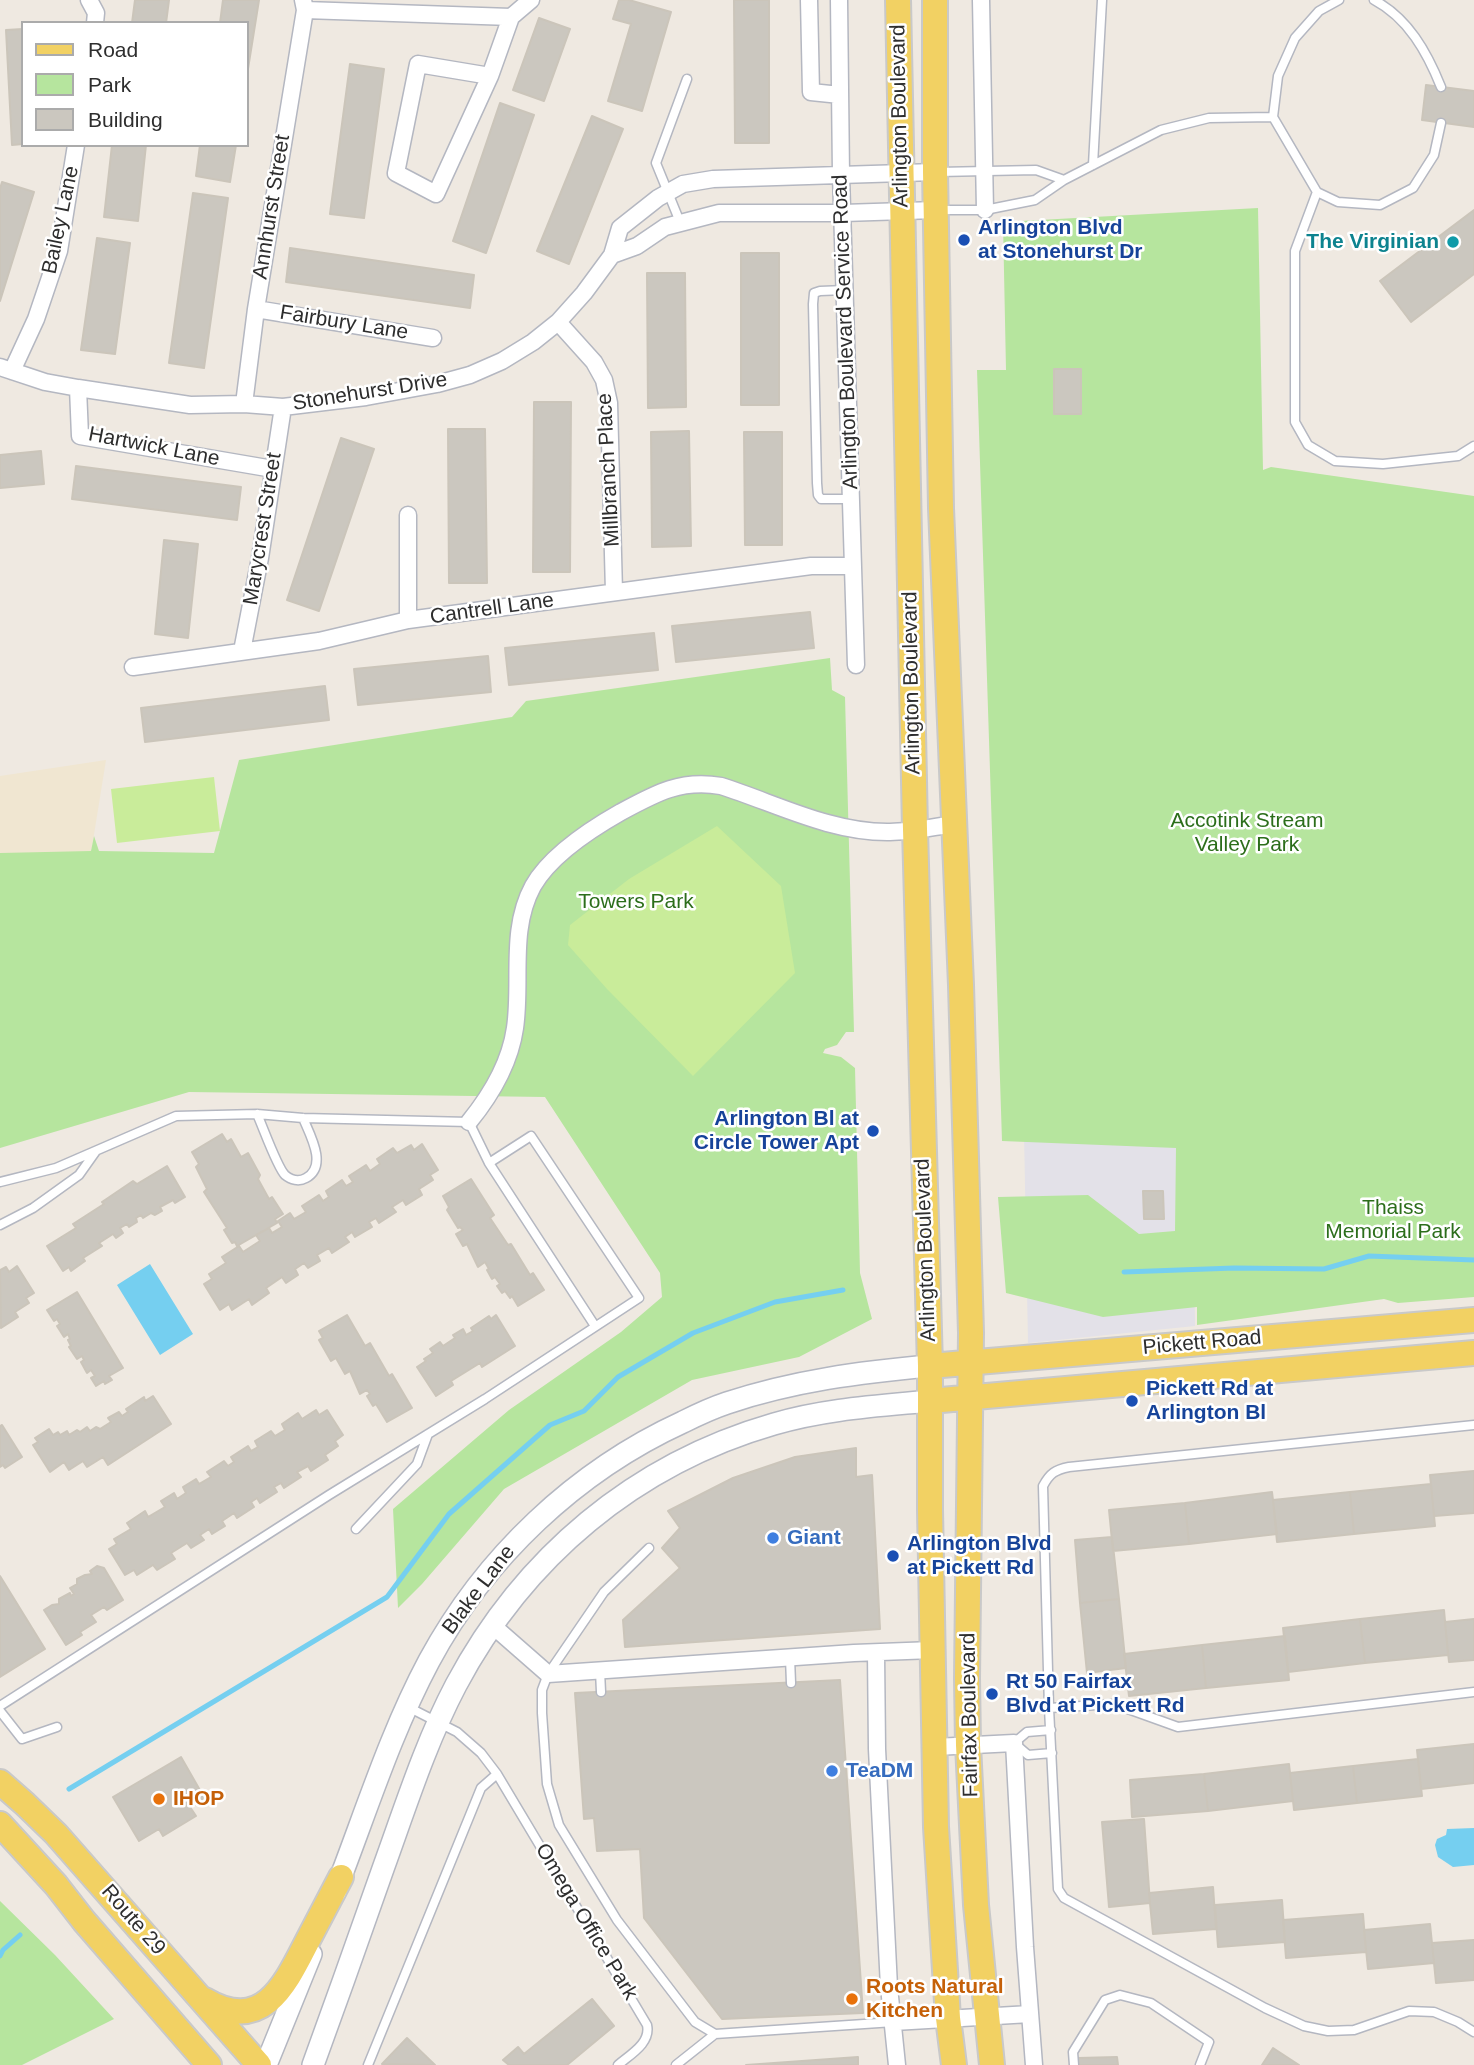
<!DOCTYPE html>
<style>
body{margin:0}
#map{position:relative;width:1474px;height:2065px;overflow:hidden;background:#efe9e1;font-family:Helvetica,sans-serif}
canvas{display:block}
.legend{position:absolute;left:21px;top:21px;width:228px;height:126px;box-sizing:border-box;background:#fff;border:2px solid #ababab;margin:0;padding:9px 12px;list-style:none;font-size:21px;color:#2e2e2e}
.legend li{display:flex;align-items:center;gap:14px;height:35px}
.legend b{width:35px;border:2px solid #ababab}
</style>
<div id="map">
<canvas width="1474" height="2065"></canvas>
<ul class="legend">
<li><b style="height:9px;background:#f2d163"></b>Road</li>
<li><b style="height:19px;background:#b6e59e"></b>Park</li>
<li><b style="height:19px;background:#cbc7bf"></b>Building</li>
</ul>
</div>
<script>
const context = document.querySelector('canvas').getContext('2d');
context.lineJoin = 'round';
function fillPath(path, color) { context.fillStyle = color; context.fill(path, 'evenodd'); }
function trace(path, color, width, dash) { context.strokeStyle = color; context.lineWidth = width; context.lineCap = dash ? 'butt' : 'round'; context.setLineDash(dash || []); context.stroke(path); }
function drawText(font, color, halo, rows, align = 'center') {
  context.font = font + ' Helvetica,sans-serif'; context.lineWidth = 5; context.setLineDash([]); context.textBaseline = 'middle'; context.strokeStyle = halo; context.fillStyle = color; for (const [text, x, y, turn = 0] of rows) {
    context.save(); context.translate(x, y); context.rotate((+turn || 0) * Math.PI / 180); context.textAlign = isNaN(turn) ? turn : align; if (halo) context.strokeText(text, 0, 0); context.fillText(text, 0, 0); context.restore();
  }
}
fillPath(new Path2D(`
 M1193 1129 1195 1326 1028 1343 1024 1133Z`), '#e3e1e8');
fillPath(new Path2D(`
 M106 760 81 915 0 934V776Z`), '#f0e6d1');
fillPath(new Path2D(`
 M1258 208 1263 470 1271 467 1474 496V1297L1398 1303 1384 1299 1197 1325V1307L1103 1317 1006 1293 998 1197 1088 1195 1139 1234 1175 1231 1176 1148 1002 1141 977 370H1006L1003 222Z
 M830 658 832 690 845 697 854 1032H846L837 1045 825 1049 823 1053 841 1057 855 1068 860 1273 872 1319 799 1357 692 1380 504 1489 422 1584 398 1608 393 1509 509 1410 621 1332 662 1297 660 1273 545 1097 189 1092 0 1148V853L91 851 94 836 99 851 214 853 239 760 512 717 526 701Z
 M0 1901 55 1955 114 2019 22 2065H0Z`), '#b6e59e');
fillPath(new Path2D(`
 M214 777 220 831 117 843 111 789Z
 M717 826 781 886 795 973 693 1076 607 989 568 945 570 925 629 879Z`), '#c9ec9a');
fillPath(new Path2D(`
 M150 1264 193 1334 160 1355 117 1285Z
 M1474 1828V1865L1453 1867 1438 1857 1435 1845 1437 1839 1446 1835 1447 1829Z`), '#75cff0');
trace(new Path2D(`
 M1124 1272 1234 1268 1324 1269 1369 1256 1474 1260
 M69 1789 387 1597 449 1514 550 1425 584 1411 618 1377 693 1333 775 1302 843 1290
 M0 1956 3 1950 20 1935`), '#75cff0', 5);
const building = new Path2D(`
 M135 0H169L166 23H132Z
 M223 0H259L247 75V23H220Z
 M619 0H629L671 12 642 111 608 101 631 24 613 19Z
 M734 0H769V143H735Z
 M539 18 570 29 544 101 513 90Z
 M23 29V144L12 145 6 30Z
 M350 64 384 69 364 218 330 214Z
 M1426 85 1474 91V127L1422 120Z
 M500 103 534 115 486 253 453 241Z
 M592 116 623 129 569 264 537 251Z
 M112 145H146L138 221 104 217Z
 M200 145H236L230 182 196 176Z
 M2 182 34 192 0 301V189Z
 M193 193 228 198 204 368 169 363Z
 M1474 210V274L1411 322 1380 281Z
 M97 238 130 243 115 354 81 350Z
 M290 248 474 275 470 308 286 282Z
 M741 253H779V405H741Z
 M647 273H685L686 407 648 408Z
 M1054 369H1081V414H1054Z
 M534 402H571L570 572H533Z
 M448 429H485L487 583H449Z
 M689 431 691 546 652 547 651 432Z
 M744 432H782V545H745Z
 M341 438 374 449 319 611 287 600Z
 M41 451 44 484 0 488V455Z
 M76 466 241 487 237 520 72 499Z
 M164 540 198 544 188 638 155 634Z
 M810 612 814 648 676 662 672 626Z
 M654 633 658 670 509 685 505 648Z
 M488 656 491 692 358 705 354 669Z
 M325 686 329 720 145 742 141 708Z
 M222 1134 227 1142 231 1139 241 1157 248 1153 260 1175 258 1179 269 1199 272 1197 283 1214 275 1219 277 1223 237 1246 235 1242 232 1243 224 1230 227 1228 204 1192 207 1189 196 1167 199 1164 192 1152Z
 M422 1144 438 1170 430 1175 433 1180 419 1189 422 1195 406 1205 403 1200 392 1207 396 1212 379 1223 376 1218 369 1222 372 1227 355 1237 352 1232 345 1237 349 1242 332 1253 329 1248 317 1255 320 1261 308 1268 304 1263 295 1269 298 1275 286 1283 282 1277 266 1288 269 1293 252 1305 249 1299 232 1310 229 1304 220 1310 204 1284 212 1279 209 1274 226 1263 222 1257 239 1246 243 1252 260 1241 256 1235 269 1228 272 1233 282 1227 278 1221 290 1213 294 1219 306 1212 302 1206 319 1195 323 1201 329 1197 326 1191 342 1180 346 1186 353 1182 349 1176 366 1165 370 1171 380 1164 377 1159 393 1148 397 1153 411 1145 414 1150Z
 M167 1166 185 1197 175 1203 173 1200 160 1207 162 1211 155 1215 151 1213 143 1218 141 1215 136 1218 137 1222 129 1227 127 1224 120 1228 123 1233 116 1238 113 1234 99 1243 102 1246 83 1258 85 1261 71 1271 69 1267 63 1271 47 1246 76 1228 73 1224 104 1204 102 1202 133 1181 137 1184Z
 M471 1179 494 1215 490 1218 508 1245 511 1244 530 1275 533 1273 544 1290 518 1306 512 1296 510 1298 505 1291 502 1293 497 1286 500 1284 495 1277 492 1279 487 1270 489 1269 485 1262 478 1267 467 1244 463 1246 456 1234 463 1230 460 1227 458 1228 447 1210 449 1207 443 1196Z
 M1143 1191H1163L1164 1219H1144Z
 M17 1266 34 1293 26 1298 29 1303 15 1312 18 1317 1 1328 0 1270 6 1267 9 1272Z
 M77 1292 123 1368 109 1376 112 1380 105 1384 104 1381 96 1386 91 1378 95 1376 91 1370 87 1373 81 1362 84 1360 82 1356 77 1359 69 1347 71 1346 68 1340 70 1339 68 1334 64 1337 57 1326 60 1324 57 1319 54 1321 47 1310Z
 M347 1315 365 1346 370 1343 389 1376 392 1374 412 1408 387 1422 376 1404 373 1406 367 1396 370 1394 367 1390 360 1394 350 1371 345 1374 336 1358 331 1361 319 1340 323 1338 319 1331Z
 M496 1315 515 1346 482 1367 480 1363 451 1381 453 1385 436 1396 417 1367 426 1361 424 1359 433 1353 430 1349 440 1342 443 1346 455 1338 453 1335 463 1329 466 1335 473 1331 471 1328 489 1316 491 1319Z
 M153 1396 171 1424 108 1465 103 1457 87 1467 83 1461 69 1470 64 1462 50 1472 33 1445 38 1442 35 1438 49 1429 53 1435 58 1432 60 1435 67 1431 69 1435 77 1430 80 1432 87 1427 90 1431 96 1427 100 1429 111 1422 108 1418 119 1412 122 1416 128 1412 126 1409 144 1397 145 1401Z
 M316 1410 319 1415 327 1410 343 1435 335 1441 338 1446 325 1455 328 1460 311 1471 308 1466 297 1472 301 1477 284 1488 281 1483 274 1487 277 1492 260 1503 257 1498 251 1502 254 1507 237 1518 234 1513 222 1521 225 1526 212 1534 209 1529 200 1535 204 1540 191 1548 187 1543 171 1553 175 1559 157 1570 153 1565 137 1575 134 1570 125 1575 109 1549 117 1544 114 1539 131 1529 127 1523 145 1511 148 1517 165 1507 161 1501 174 1493 177 1499 186 1493 183 1487 196 1479 199 1484 211 1477 207 1472 224 1461 228 1466 234 1462 231 1457 248 1446 251 1451 258 1447 255 1441 271 1431 275 1436 285 1430 282 1424 298 1413 302 1419Z
 M2 1425 22 1457 5 1468 3 1465 0 1467V1426Z
 M856 1448V1477L872 1475 880 1629 625 1647 623 1620 680 1568 662 1548 680 1528 668 1511 733 1478 795 1457Z
 M1474 1471V1513L1434 1516 1430 1475Z
 M1431 1484 1435 1526 1354 1534 1350 1492Z
 M1272 1492 1277 1534 1189 1544 1185 1503Z
 M1350 1492 1354 1534 1277 1542 1273 1500Z
 M1185 1503 1189 1544 1113 1551 1109 1510Z
 M1112 1537 1119 1599 1080 1603 1075 1540Z
 M97 1566 104 1568 123 1600 107 1610 104 1607 91 1615 96 1622 80 1632 82 1635 66 1645 44 1610 52 1605 59 1604V1599L70 1593 71 1596 74 1594 70 1588 77 1584V1579L85 1575 92 1574 90 1571Z
 M0 1576 45 1649 0 1677Z
 M1119 1599 1126 1668 1087 1673 1080 1603Z
 M1444 1610 1448 1655 1365 1663 1360 1619Z
 M1360 1619 1365 1663 1288 1672 1283 1628Z
 M1474 1619V1660L1449 1662 1445 1622Z
 M1285 1636 1289 1680 1206 1688 1202 1645Z
 M1202 1645 1206 1688 1129 1696 1124 1654Z
 M840 1680 863 2013 722 2019 644 1918 640 1849 597 1851 594 1818 584 1819 575 1693Z
 M1474 1744V1783L1421 1789 1417 1750Z
 M181 1757 205 1799 190 1807 196 1816 163 1836 159 1829 139 1841 113 1797Z
 M1418 1759 1422 1796 1357 1803 1353 1766Z
 M1289 1764 1293 1801 1208 1811 1204 1774Z
 M1353 1766 1357 1803 1294 1810 1290 1773Z
 M1204 1774 1208 1811 1132 1817 1130 1780Z
 M1144 1819 1150 1903 1109 1907 1102 1822Z
 M1213 1887 1216 1929 1153 1934 1149 1893Z
 M1282 1900 1285 1942 1218 1947 1215 1905Z
 M1363 1914 1366 1952 1286 1958 1283 1920Z
 M1430 1924 1434 1963 1368 1969 1364 1930Z
 M1474 1940V1980L1436 1983 1432 1943Z
 M592 1999 614 2026 567 2065H509L503 2060 518 2047 524 2054Z
 M407 2038 435 2065 382 2064Z
 M1273 2048 1299 2065H1262Z
 M858 2057V2065H746Z
 M1117 2057 1118 2065H1078V2058Z`);
fillPath(building, '#cbc7bf');
trace(building, '#cbc5ba', 2);
const lane = new Path2D(`
 M1339 0 1319 11 1295 38 1278 76 1273 117 1317 192 1338 202 1380 205 1413 188 1434 155 1441 123
 M1374 0C1408 18 1427 52 1441 87
 M1093 165 1102 0
 M938 172 1036 170 1064 180
 M1317 192 1295 251V422L1308 445 1335 461 1383 464 1458 456 1474 446
 M939 210H985L1035 200 1064 180 1161 130 1209 118 1273 117
 M680 222 656 163 687 79
 M845 290 820 291 814 293 813 304 817 483 818 495 821 499H851
 M257 1114C263 1127 277 1167 285 1175 291 1180 299 1182 306 1178 328 1166 310 1135 303 1118
 M0 1182 56 1168 176 1116 257 1114 303 1118 469 1122 489 1163 595 1326
 M0 1225 33 1208 79 1175 96 1151
 M1474 1425 1069 1467C1055 1470 1050 1473 1043 1486L1049 1708 1058 1889 1064 1898 1265 2008 1304 2026 1328 2031 1354 2030 1409 2011 1434 2012 1458 2022 1474 2032
 M356 1529 417 1464 428 1434
 M649 1548 604 1592 548 1674 542 1690V1713L547 1784 559 1825 617 1920 695 2022 715 2034
 M790 1658 791 1683
 M600 1671 601 1692
 M0 1706 329 1495 485 1399 639 1298 531 1136 489 1163
 M408 1707 457 1732 481 1753 497 1774 647 2025C651 2043 631 2054 618 2065
 M1049 1708 1114 1704 1178 1727 1474 1692
 M0 1711 22 1739 57 1727
 M1051 1730 1027 1732 1014 1743 1028 1755 1052 1753
 M368 2065 481 1788 497 1774
 M676 2065 715 2034 894 2022
 M1074 2065 1073 2052 1105 2000 1120 1995 1151 2003 1209 2042 1200 2065`);
const street = new Path2D(`
 M89 0 96 13 95 23
 M809 0 811 92 840 95
 M839 0 841 175 856 665
 M981 0 985 210
 M305 10 511 17 531 0
 M418 64 490 76 436 194 396 173Z
 M490 76 511 17
 M612 255 637 246 665 227 719 213H843L936 210
 M256 309 433 338
 M558 322 594 362 604 380 609 403 614 592
 M0 367 45 382 78 388 190 405 244 404 283 407 366 397 437 384 470 375 502 361 533 342 558 322 584 293 612 255 620 228 658 198 683 184 713 179 935 172
 M12 371 36 319 59 251 76 145
 M78 388 80 436 273 469
 M244 404 256 309 305 10 303 0
 M408 515V620
 M242 651 260 558 283 407
 M133 667 319 641 408 620 811 566H853
 M469 1122C491 1095 510 1063 515 1028 522 981 509 930 533 886 550 856 591 829 621 812 656 793 681 779 721 786 775 803 831 833 890 832 911 832 933 827 955 824
 M492 1625 548 1674 854 1653 933 1650
 M876 1653 877 1749 889 1987 897 2065
 M935 1747 1014 1743 1025 1947 1034 2065
 M894 2022 1030 2014`);
const secondary = new Path2D(`
 M335 1892C365 1815 390 1734 429 1661 485 1557 576 1471 683 1422 697 1415 712 1408 727 1403 793 1381 861 1372 930 1366
 M266 2065 311 1954
 M313 2065C337 1999 361 1932 384 1866 406 1805 426 1742 456 1685 524 1557 635 1464 774 1424 824 1409 878 1406 930 1401`);
const primary = new Path2D(`
 M898 0 915 829 930 1366V1510L936 1827 948 2018 954 2065
 M935 0V172L941 508 961 985 971 1333 967 1678 968 1745 976 1905 992 2065
 M930 1366 1474 1320
 M930 1401 1474 1353
 M0 1782 25 1804 56 1834 259 2065
 M0 1824 56 1885 84 1921 209 2065
 M205 2000C263 2034 285 1985 308 1940 319 1919 330 1898 341 1877`);
trace(lane, '#b4b7c1', 11);
trace(street, '#b4b7c1', 19);
trace(secondary, '#b4b7c1', 24);
trace(primary, '#c9c9c9', 28);
trace(lane, '#fff', 8);
trace(street, '#fff', 16);
trace(secondary, '#fff', 21);
trace(primary, '#f2d163', 24);
for (const [x, y, r, color] of [
 [964,240,7,"#1a4fb4"],
 [1453,242,7,"#0f9aa8"],
 [873,1131,7,"#1a4fb4"],
 [1132,1401,7,"#1a4fb4"],
 [773,1538,7,"#3f7fe0"],
 [893,1556,7,"#1a4fb4"],
 [992,1694,7,"#1a4fb4"],
 [832,1771,7,"#3f7fe0"],
 [159,1799,7,"#e8710a"],
 [852,1999,7,"#e8710a"]
]) { const dot = new Path2D(); dot.arc(x, y, r, 0, 2 * Math.PI); context.fillStyle = color; context.fill(dot); trace(dot, '#fff', 2.5); }
drawText('21px', '#2e2e2e', '#fff', [
 ["Arlington Boulevard",900,116,-91],
 ["Annhurst Street",272,207,-81],
 ["Bailey Lane",61,220,-78],
 ["Fairbury Lane",344,323,9],
 ["Arlington Boulevard Service Road",846,332,-92],
 ["Stonehurst Drive",370,392,-9],
 ["Hartwick Lane",154,447,11],
 ["Millbranch Place",609,470,-93],
 ["Marycrest Street",263,529,-81],
 ["Cantrell Lane",492,609,-8],
 ["Arlington Boulevard",912,683,-91],
 ["Arlington Boulevard",926,1250,-92],
 ["Pickett Road",1202,1343,-5],
 ["Blake Lane",479,1590,-53],
 ["Fairfax Boulevard",970,1715,-91],
 ["Route 29",133,1920,49],
 ["Omega Office Park",586,1922,59]
]);
drawText('bold 21px', '#164399', '#fff', [
 ["Arlington Blvd",978,228],
 ["at Stonehurst Dr",978,252],
 ["Arlington Bl at",859,1119,"right"],
 ["Circle Tower Apt",859,1143,"right"],
 ["Pickett Rd at",1146,1389],
 ["Arlington Bl",1146,1413],
 ["Arlington Blvd",907,1544],
 ["at Pickett Rd",907,1568],
 ["Rt 50 Fairfax",1006,1682],
 ["Blvd at Pickett Rd",1006,1706]
], 'left');
drawText('bold 21px', '#0d838f', '#fff', [
 ["The Virginian",1439,242]
], 'right');
drawText('21px', '#2c6e1b', '#fff', [
 ["Accotink Stream",1247,821],
 ["Valley Park",1247,845],
 ["Towers Park",636,902],
 ["Thaiss",1393,1208],
 ["Memorial Park",1393,1232]
]);
drawText('bold 21px', '#366cbe', '#fff', [
 ["Giant",787,1538],
 ["TeaDM",846,1771]
], 'left');
drawText('bold 21px', '#c56008', '#fff', [
 ["IHOP",173,1799],
 ["Roots Natural",866,1987],
 ["Kitchen",866,2011]
], 'left');
</script>
